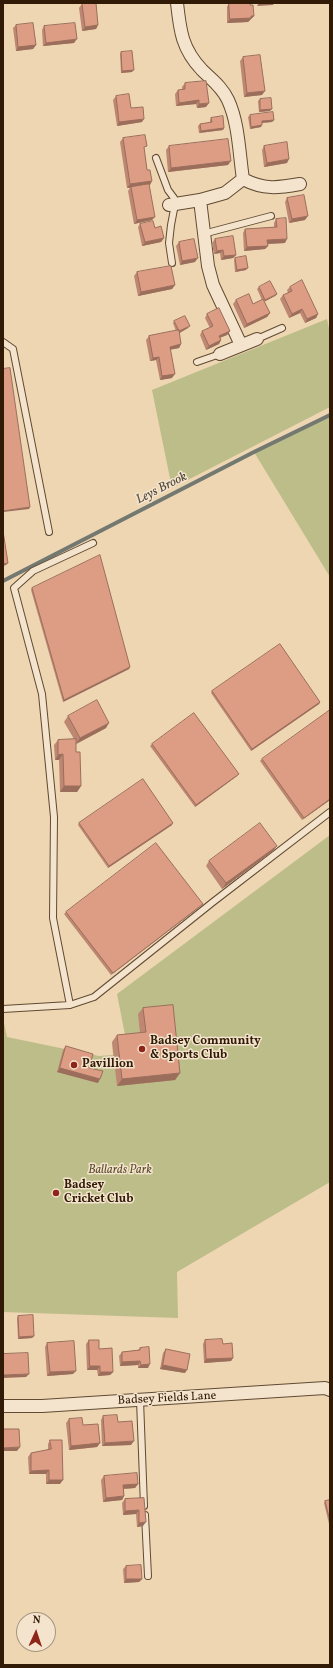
<!DOCTYPE html>
<style>
body{margin:0}
#map{position:relative;width:333px;height:1668px;overflow:hidden;background:#eed6b2;font-family:Vollkorn,serif}
canvas{display:block}
.frame{position:absolute;inset:0;border:4px solid #311b07;pointer-events:none}
.north{position:absolute;left:16px;top:1612px;width:40px;height:40px;box-sizing:border-box;background:#f4e4cd;border:1px solid #a6947e;border-radius:50%;rotate:3deg;font-size:11px;font-weight:700;line-height:16px;text-align:center;color:#311b07}
.north::after{content:'';display:block;margin:auto;width:14px;height:18px;background:#8f2418;clip-path:polygon(50% 0,100% 100%,50% 72%,0 100%)}
</style>
<div id="map">
<canvas width="333" height="1668"></canvas>
<div class="frame"></div>
<div class="north">N</div>
</div>
<script>
const context = document.querySelector('canvas').getContext('2d');
context.lineJoin = 'round';
function fillPath(path, color) { context.fillStyle = color; context.fill(path, 'evenodd'); }
function trace(path, color, width, dash) { context.strokeStyle = color; context.lineWidth = width; context.lineCap = dash ? 'butt' : 'round'; context.setLineDash(dash || []); context.stroke(path); }
function drawText(font, color, halo, rows, align = 'center') {
  context.font = font + ' Vollkorn,serif'; context.lineWidth = 3; context.setLineDash([]); context.textBaseline = 'middle'; context.strokeStyle = halo; context.fillStyle = color; for (const [text, x, y, turn = 0] of rows) {
    context.save(); context.translate(x, y); context.rotate((+turn || 0) * Math.PI / 180); context.textAlign = isNaN(turn) ? turn : align; if (halo) context.strokeText(text, 0, 0); context.fillText(text, 0, 0); context.restore();
  }
}
fillPath(new Path2D(`
 M327 319 330 333V407L172 488 152 390Z
 M330 415V577L254 452Z
 M330 835V1182L177 1272 178 1318 3 1312V1018L7 1037 99 1056 113 1055 112 1042 126 1040 117 994Z`), '#bcbd89');
trace(new Path2D(`
 M3 581 254 452 330 415`), '#737871', 4);
const service = new Path2D(`
 M156 158 168 190 174 198 175 204 171 225 169 243 172 263
 M203 234 271 216
 M257 339 282 328
 M3 342 13 349 49 532
 M197 362 220 354
 M70 1005 53 918 54 817 42 694 14 588 33 571 93 543
 M3 1009 70 1005 94 997 213 902 330 812
 M140 1400 144 1506
 M145 1515 148 1576`);
const minor = new Path2D(`
 M243 179C264 190 278 188 300 184
 M200 200 208 266 213 285 241 345
 M169 205 200 200 225 193 243 179C239 153 239 124 228 100 222 87 212 80 202 70 182 49 180 31 177 3
 M220 354 257 339
 M3 1406H42L325 1388 330 1390`);
trace(service, '#604a32', 8);
trace(minor, '#604a32', 14);
trace(service, '#f4e4cd', 6);
trace(minor, '#f4e4cd', 12);
fillPath(new Path2D(`
 M229 3 250 5 254 16 248 22 227 23V7Z
 M82 4 98 25 96 29 82 31 79 8Z
 M16 25 36 45 33 49 16 51 13 28Z
 M44 26 74 43 43 46 42 30Z
 M121 52 132 72 121 73 120 54Z
 M243 57 262 95 244 97 240 61Z
 M185 83 206 107 197 108 196 104 176 106 175 94 178 90H182V87Z
 M116 96 131 108 142 122 117 126 113 100Z
 M260 99 270 111 259 112 258 101Z
 M250 115 274 120 272 122 262 123 261 127 250 129 248 117Z
 M211 118 224 128 223 130 199 133 198 126 200 124 210 123V120Z
 M123 138 144 150 147 170 152 181 149 185 152 220 134 224 128 191 130 188H127L120 142Z
 M169 146 228 165 168 172 166 150Z
 M264 146 287 163 264 167 262 150Z
 M287 198 305 220 289 223 285 202Z
 M276 219 285 243 268 244V246L265 249 244 251 243 233 245 229 274 227V223Z
 M140 224 164 238 161 242 142 246 138 227Z
 M215 239 236 255 233 258 221 260 220 253 214 254 212 243Z
 M179 242 195 262 180 265 176 246Z
 M235 258 246 270 235 272 234 260Z
 M137 272 175 285 172 289 138 296 134 276Z
 M259 287 277 294 275 296 264 301 270 313 267 317 244 328 233 304 236 300 253 304 262 300 257 289Z
 M290 287 318 314 316 318 305 323 300 313 289 318 280 299 283 295 288 293 287 290Z
 M207 314 230 331 227 335 220 338 221 340 219 344 206 350 200 335 202 331 210 328 205 318Z
 M174 321 188 328 179 333 181 344 179 348 170 350 172 378 160 380 156 360 150 361 146 340 149 336 176 331 173 323Z
 M32 588 130 667 129 669 63 702 31 590Z
 M212 691 320 702 319 704 251 751 211 693Z
 M68 716 106 728 76 744V742V752L81 786 77 792H60L59 760H55L54 745 58 740 74 739 64 722Z
 M152 744 237 776 195 807 150 746Z
 M262 759 330 800 302 820 260 761Z
 M79 823 172 825 108 868 78 825Z
 M273 851 222 889 206 866 209 861Z
 M201 906 111 975 64 914 66 912Z
 M143 1008 180 1073 175 1080 117 1086 112 1042 117 1035 140 1033 138 1014Z
 M66 1046 89 1068 98 1083 57 1072 63 1050Z
 M18 1316 34 1336 32 1338 18 1339 17 1318Z
 M89 1340 99 1349 113 1372 110 1375 98 1376 97 1370H87L86 1344Z
 M205 1340 233 1358 231 1361 204 1363 203 1344Z
 M47 1343 73 1374 47 1376 45 1347Z
 M140 1348 148 1368H138V1365L120 1366 119 1356 122 1352 138 1350Z
 M166 1349 185 1373 160 1369 163 1353Z
 M103 1416 118 1422 131 1445 102 1446 101 1420Z
 M69 1419 83 1425 100 1443 97 1447 69 1450 66 1423Z
 M50 1440 60 1484H46V1474H29L28 1457 31 1453 48 1450V1444Z
 M104 1476 138 1484 135 1488 124 1489V1496L122 1500 103 1502 101 1480Z
 M144 1498 143 1526 137 1527 136 1514 123 1515 122 1503 125 1499Z
 M330 1500V1528L324 1503 325 1501Z
 M126 1566 142 1579 139 1582 124 1583 123 1569Z`), '#be8772');
fillPath(new Path2D(`
 M259 3H274L273 5 257 6Z
 M286 3H307L286 4Z
 M251 16H254L248 22 227 23 230 19Z
 M98 25 96 29 82 31 85 27Z
 M77 39 74 43 43 46 46 43Z
 M36 45 33 49 16 51 18 47Z
 M134 70 132 72 121 73 122 71Z
 M265 91 262 95 244 97 247 93Z
 M199 100 196 104 176 106 179 103Z
 M209 103 206 107 197 108 199 104Z
 M272 109 270 111 259 112 260 110Z
 M144 119 142 122 117 126 119 122Z
 M274 120 272 122 260 123 262 121Z
 M262 125 261 127 250 129 251 127Z
 M224 128 223 130 199 133 201 131Z
 M289 159 287 163 264 167 267 163Z
 M231 161 228 165 168 172 171 168Z
 M152 181 150 185 131 188V187L130 188H127L130 184Z
 M308 216 305 220 289 223 292 219Z
 M155 217 152 220 134 224 137 220Z
 M164 238 161 242 142 246 145 242Z
 M287 239 285 243 265 244 267 240Z
 M268 246 265 249 244 251 247 247Z
 M223 250 220 253 214 254 217 251Z
 M236 255 233 258 221 260 224 256Z
 M198 258 195 262 180 265 182 261Z
 M248 268 246 270 235 272 237 270Z
 M175 285 172 289 138 296 141 292Z
 M277 294 275 296 264 302 265 300Z
 M302 309 300 313 289 318 292 314Z
 M270 313 267 317 244 328 247 324Z
 M318 314 316 318 305 323 307 319Z
 M190 326 188 328 178 334 179 332Z
 M230 331 227 335 216 339 219 336Z
 M221 340 219 344 206 350 209 346Z
 M181 344 179 348 167 350 170 347Z
 M159 357 156 360 150 361 153 358Z
 M175 374 172 378 160 380 162 376Z
 M30 507 29 509 3 512V511Z
 M8 563 6 565 3 566V564Z
 M130 667 129 669 63 702 64 700Z
 M320 702 319 704 251 751 252 749Z
 M109 723 106 728 76 744 80 738Z
 M63 754 59 760H55L58 755Z
 M239 774 237 776 195 807 196 805Z
 M64 786H81L77 792H60Z
 M330 799V800L302 820 304 818Z
 M173 823 172 825 108 868 109 866Z
 M277 846 273 851 222 889 226 883Z
 M203 904 201 906 111 975 113 973Z
 M60 1068 100 1079 98 1083 57 1072Z
 M180 1073 175 1080 117 1086 122 1079Z
 M34 1336 32 1338 18 1339 19 1337Z
 M233 1358 231 1361 204 1363 206 1359Z
 M140 1361 138 1365 120 1366 122 1362Z
 M150 1364 148 1368H138L141 1365Z
 M163 1365 187 1370 185 1373 160 1369Z
 M90 1366H100L97 1370H87Z
 M76 1371 73 1374 47 1376 50 1372Z
 M100 1372H113L110 1375 98 1376Z
 M29 1374 26 1377 3 1378V1375Z
 M134 1441 131 1445 102 1446 105 1443Z
 M100 1443 97 1447 69 1450 71 1446Z
 M20 1447 17 1451H3V1448Z
 M49 1470 46 1474H29L31 1471Z
 M49 1480H63L60 1484H46Z
 M138 1484 135 1488 120 1489 123 1485Z
 M124 1496 122 1500 103 1502 106 1498Z
 M139 1510 136 1514 123 1515 125 1511Z
 M146 1522 143 1526 137 1527 139 1523Z
 M126 1579H142L139 1582 124 1583Z`), '#9b6e5c');
const building = new Path2D(`
 M89 3H96L98 25 85 27 82 4Z
 M229 3H250V5H253L254 16H251V18L230 19Z
 M33 23 36 45 18 47 16 25Z
 M75 23 77 39 46 43 44 26Z
 M132 51 134 70 122 71 121 52Z
 M260 55 265 91 247 93 243 57Z
 M206 81 209 103 199 104V100L179 103 178 90 185 89V83Z
 M129 94 131 108 143 107 144 119 119 122 116 96Z
 M271 98 272 109 260 110V99Z
 M273 112 274 120 262 121V125L251 127 250 115Z
 M223 116 224 128 201 131 200 124 212 122 211 118Z
 M145 135 147 146 144 147 147 170H150L152 181 130 184 123 138Z
 M228 139 231 161 171 168 169 146Z
 M287 142 289 159 267 163 264 146Z
 M149 184 155 217 137 220 131 187Z
 M304 195 308 216 292 219 287 198Z
 M286 218 287 239 267 240 268 246 247 247 245 229 277 227 276 219Z
 M153 221 155 228 161 226 164 238 145 242 140 224Z
 M233 236 236 255 224 256 223 250 217 251 215 239Z
 M194 239 198 258 182 261 179 242Z
 M246 256 248 268 237 270 235 258Z
 M171 266 175 285 141 292 137 272Z
 M302 280 318 314 307 319 302 309 292 314 283 295 292 291 290 287Z
 M270 281 277 294 265 300 259 287Z
 M249 294 253 304 263 299 270 313 247 324 236 300Z
 M219 308 230 331 219 336 221 340 209 346 202 331 213 326 207 314Z
 M185 316 190 326 179 331 174 321Z
 M179 330 181 344 170 347 175 374 162 376 159 357 153 358 149 336Z
 M10 368 30 507 3 511V369Z
 M3 531 8 563 3 564Z
 M100 555 130 667 64 700 32 588Z
 M280 644 320 702 252 749 212 691Z
 M97 700 109 723 80 738 68 716Z
 M330 710V799L304 818 262 759Z
 M194 713 239 774 196 805 152 744Z
 M76 739V752H80L81 786H64L63 754 58 755V740Z
 M143 779 173 823 109 866 79 823Z
 M260 823 277 846 226 883 209 861Z
 M156 843 203 904 113 973 66 912Z
 M173 1005 180 1073 122 1079 117 1035 146 1032 143 1008Z
 M66 1046 93 1054 89 1068 103 1071 100 1079 60 1068Z
 M33 1315 34 1336 19 1337 18 1316Z
 M222 1339 223 1344 232 1343 233 1358 206 1359 205 1340Z
 M89 1340H99V1349L112 1348 113 1372H100V1366H90Z
 M74 1341 76 1371 50 1372 47 1343Z
 M149 1347 150 1364 141 1365 140 1361 122 1362V1352L140 1350V1348Z
 M166 1349 190 1354 187 1370 163 1365Z
 M28 1353 29 1374 3 1375V1354Z
 M117 1415 118 1422 132 1421 134 1441 105 1443 103 1416Z
 M82 1418 83 1425 98 1424 100 1443 71 1446 69 1419Z
 M3 1429H19L20 1447 3 1448Z
 M50 1440H62L63 1480H49V1470L31 1471V1453L51 1449Z
 M137 1473 138 1484 123 1485 124 1496 106 1498 104 1476Z
 M144 1498 146 1522 139 1523V1510L125 1511V1499Z
 M330 1500V1521L325 1501Z
 M141 1565 142 1579H126V1566Z`);
fillPath(building, '#dd9d84');
trace(building, '#9b6e5c', 1);
for (const [x, y, r, color] of [
 [142,1049,4,"#8f2418"],
 [74,1065,4,"#8f2418"],
 [56,1193,4,"#8f2418"]
]) { const dot = new Path2D(); dot.arc(x, y, r, 0, 2 * Math.PI); context.fillStyle = color; context.fill(dot); trace(dot, '#f4e4cd', 1.5); }
drawText('bold 12px', '#311b07', '#f4e4cd', [
 ["Badsey Community",150,1042],
 ["& Sports Club",150,1056],
 ["Pavillion",82,1065],
 ["Badsey",64,1186],
 ["Cricket Club",64,1200]
], 'left');
drawText('italic 12px', '#5b4c2e', '#f4e4cd', [
 ["Ballards Park",120,1171]
]);
drawText('12px', '#311b07', '#f4e4cd', [
 ["Badsey Fields Lane",167,1399,-3]
]);
drawText('italic 13px', '#524a3c', '#f4e4cd', [
 ["Leys Brook",162,489,-27]
]);
</script>
